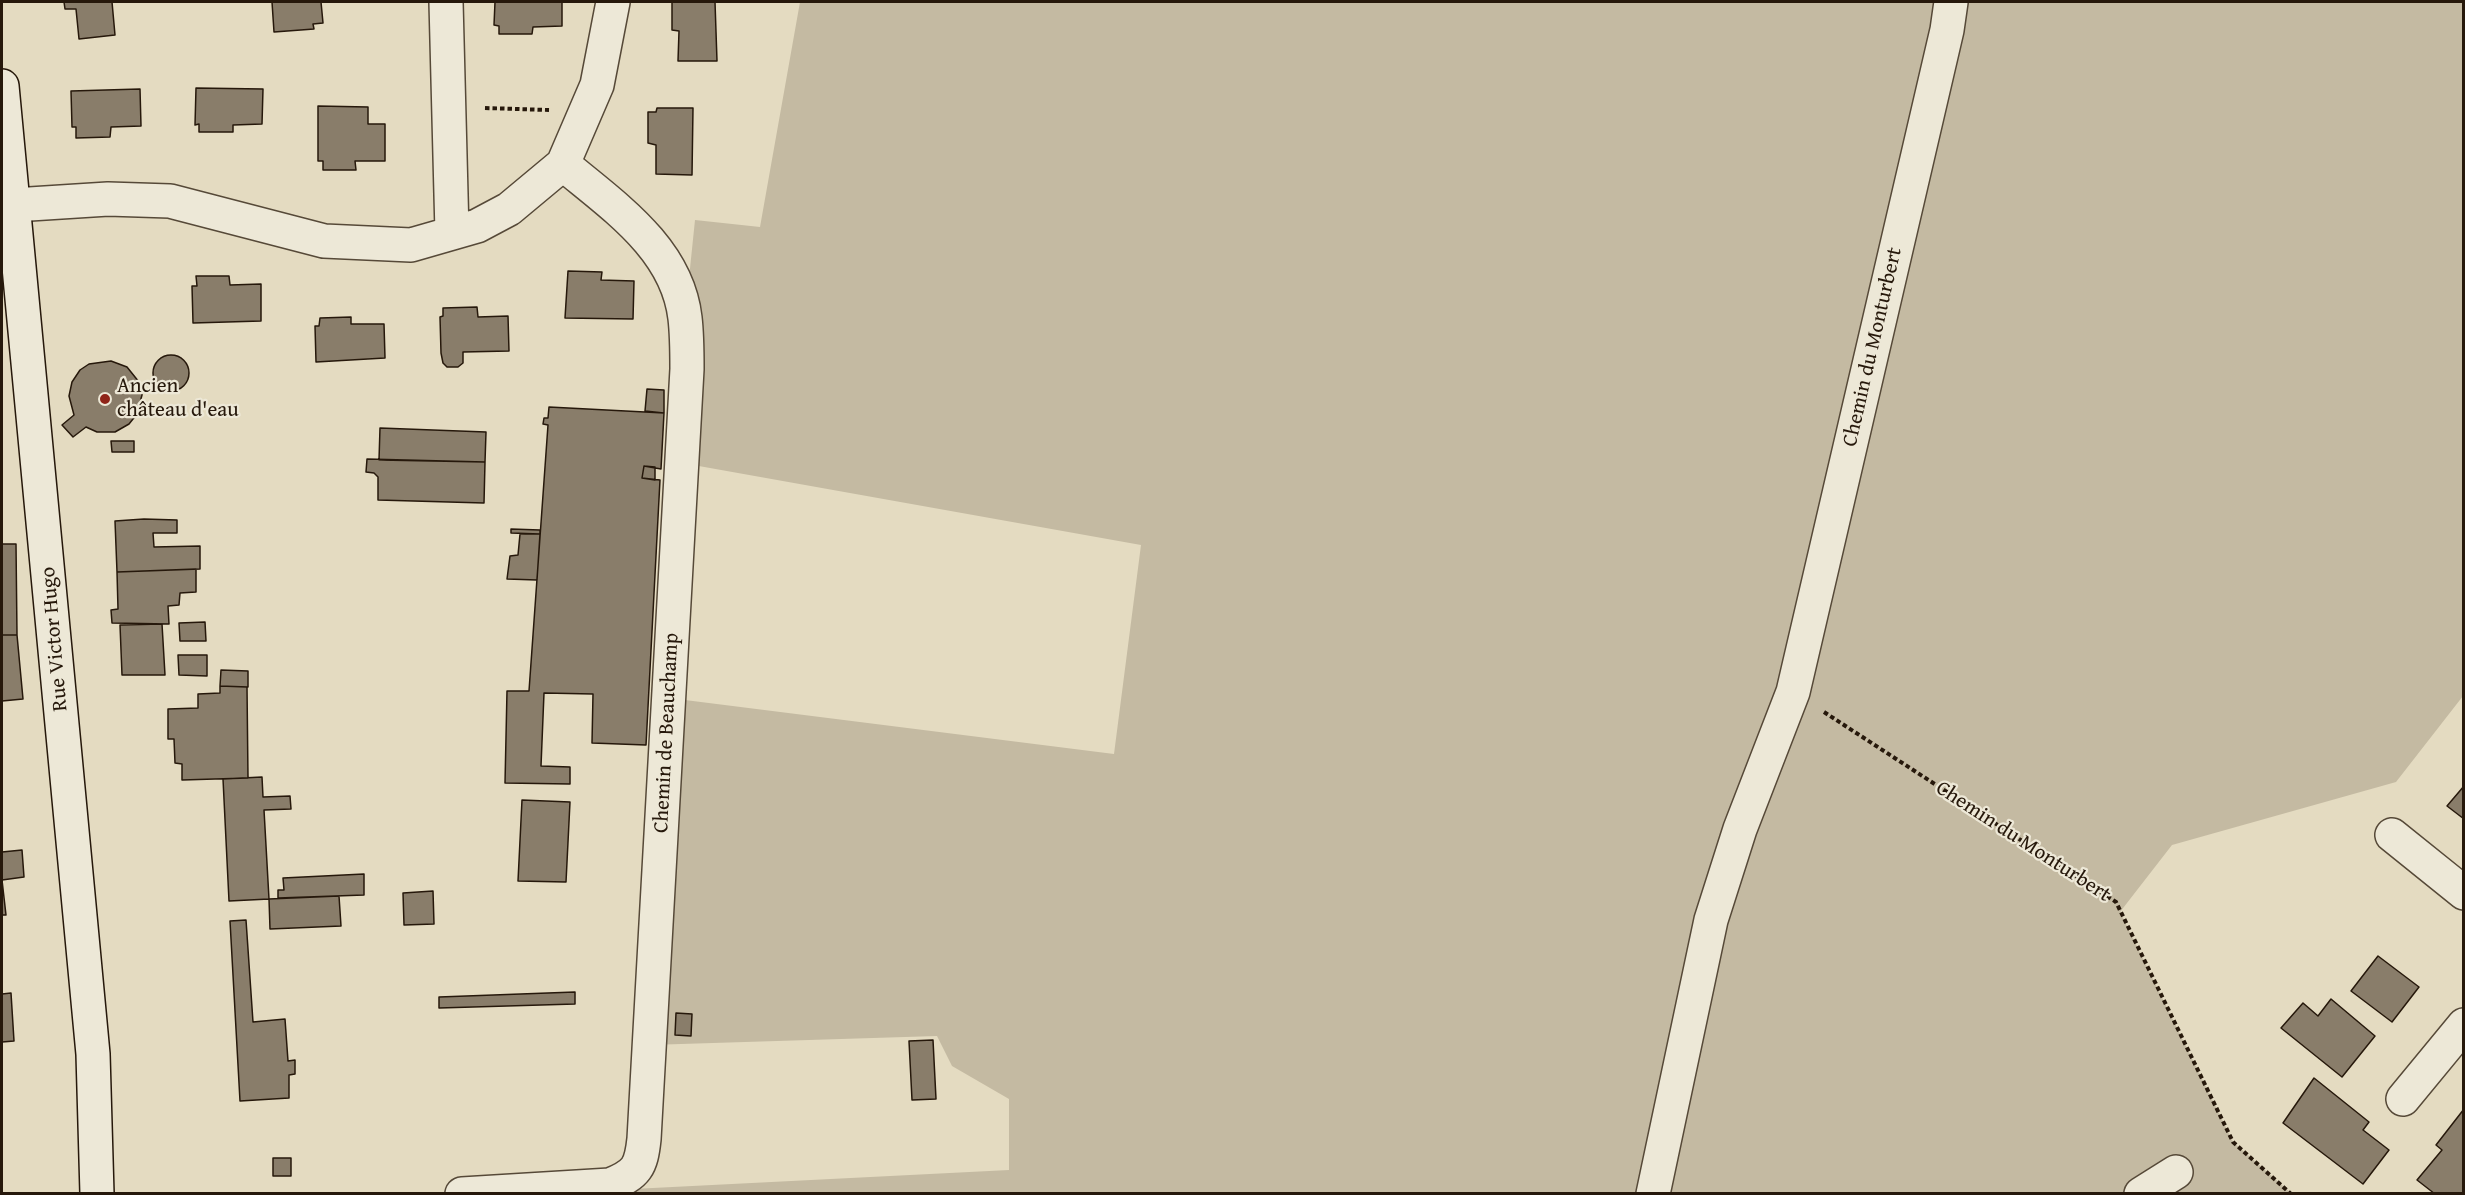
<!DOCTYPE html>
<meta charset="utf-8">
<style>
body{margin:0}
#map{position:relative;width:2465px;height:1195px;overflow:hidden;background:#e4dbc1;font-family:"Gentium Book Plus",serif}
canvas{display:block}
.frame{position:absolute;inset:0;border:3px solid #26180b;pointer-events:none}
</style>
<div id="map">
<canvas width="2465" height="1195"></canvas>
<div class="frame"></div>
</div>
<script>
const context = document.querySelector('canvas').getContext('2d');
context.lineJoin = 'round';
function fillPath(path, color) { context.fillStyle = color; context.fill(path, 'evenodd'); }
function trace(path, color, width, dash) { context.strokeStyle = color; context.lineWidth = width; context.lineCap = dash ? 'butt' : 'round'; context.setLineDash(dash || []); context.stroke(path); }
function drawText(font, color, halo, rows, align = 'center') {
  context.font = font + ' "Gentium Book Plus",serif'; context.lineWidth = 4.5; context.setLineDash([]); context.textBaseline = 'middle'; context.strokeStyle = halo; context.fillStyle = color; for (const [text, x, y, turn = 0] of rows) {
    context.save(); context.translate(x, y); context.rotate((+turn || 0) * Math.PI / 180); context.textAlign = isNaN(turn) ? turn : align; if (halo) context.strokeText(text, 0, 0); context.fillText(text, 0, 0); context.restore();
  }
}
fillPath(new Path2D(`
 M800 2H2463V696L2396 782 2172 845 2120 912 2233 1142 2291 1193 534 1194 1009 1170V1099L952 1066 937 1036 649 1045 669 698 1114 754 1141 545 682 463 685 317 695 220 760 227Z`), '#c4baa2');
const building = new Path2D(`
 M64 2H112L115 35 79 39 76 9H65Z
 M272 2H321L323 23 313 24 314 29 274 32Z
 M495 2H562V26L533 27 532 34H499V26L494 25Z
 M672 2H715L717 61H678L679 31 672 30Z
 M196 88 263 89 262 124 233 125V132H199V124L195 125Z
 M140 89 141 126 111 127 110 137 76 138V127H72L71 91Z
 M318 106 368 107V124H385V161H355L356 170H323V161H318Z
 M657 108H693L692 175 656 174V145L648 143V112H656Z
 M568 271 602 272 601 280 634 281 633 319 565 318Z
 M196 276H229L230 285 261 284V321L193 323 192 286H197Z
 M477 307 478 317 508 316 509 351 463 352V363L458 367H447L443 363 441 353 440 317 443 316V308Z
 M351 317V324H384L385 358 316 362 315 326H319L320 318Z
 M153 373a18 18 0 1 1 36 0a18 18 0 1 1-36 0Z
 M111 361 127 367 139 382 142 395 137 414 129 424 115 432H97L86 427 73 437 62 425 74 415 69 396 72 382 80 370 89 364Z
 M647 389 664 390V413L645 411Z
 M549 407 664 413 661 469 644 466 642 478 660 480 646 745 592 743 593 694 544 693 541 766 570 767V784L505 783 507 691H529L548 425 543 424 544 418H548Z
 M380 428 486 432 485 462 379 460Z
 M111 441H134V452H112Z
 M367 459 485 462 484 503 378 500V477L374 473 366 472Z
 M644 466 655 467V480L642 478Z
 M144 519 177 520V533H153L154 547 200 546V569L117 572 115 521Z
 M511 529 540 530V534L511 533Z
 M520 534H540L537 580 507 579 510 556 518 555Z
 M2 544H16L17 635H2Z
 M196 569V592L180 593 179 605 168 606 169 624 112 623 111 610 118 609 117 572Z
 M205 622 206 641H180L179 623Z
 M162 624 165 675H122L120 625Z
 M2 635H17L23 699 2 701Z
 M178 655H207V676L179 675Z
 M221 670 248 671V687L220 686Z
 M220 686 247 687 248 778 182 780V764L175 763 174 739H168V709L198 708V694L220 693Z
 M262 777 263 797 290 796 291 809 264 810 269 899 229 901 223 779Z
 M2464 786V819L2447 806Z
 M522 800 570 802 566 882 518 881Z
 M22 850 24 877 2 880 6 915H2V852Z
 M364 874V895L278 898V890H284L283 878Z
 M433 891 434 924 404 925 403 893Z
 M339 896 341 926 270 929 269 899Z
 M246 920 253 1022 285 1019 288 1061 295 1060V1074L289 1075V1098L240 1101 230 921Z
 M2378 956 2419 987 2392 1022 2351 991Z
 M575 992V1004L439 1008V997Z
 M11 993 14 1041 2 1042V994Z
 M2331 999 2375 1036 2342 1077 2281 1028 2303 1003 2318 1016Z
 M676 1013 692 1014 691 1036 675 1035Z
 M933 1040 936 1099 912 1100 909 1041Z
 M2314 1078 2369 1122 2363 1130 2389 1150 2363 1184 2283 1123Z
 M2464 1109V1194H2435L2417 1180 2442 1150 2436 1145Z
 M273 1158H291V1176H273Z`);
fillPath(building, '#897d6a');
trace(building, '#26180b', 1.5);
const street = new Path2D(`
 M446 2 452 233
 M14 205 108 199 170 201 324 241 411 245 477 226 509 209 563 164 597 85 613 2
 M2392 835 2464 893
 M2403 1099 2464 1025
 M462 1194 610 1185C637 1174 641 1167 644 1139L687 369C687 352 687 335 685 318 677 248 613 206 563 164
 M1653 1194 1711 920 1740 829 1793 692 1947 30 1951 2
 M2141 1194 2176 1172`);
const secondary = new Path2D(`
 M2 86 93 1054 97 1194`);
trace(street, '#564938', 36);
trace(secondary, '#26180b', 36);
trace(new Path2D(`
 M485 108 549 110
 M1824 712 2116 902 2233 1142 2291 1194`), '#26180b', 4, [4.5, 3]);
trace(street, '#ede8d7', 33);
trace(secondary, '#ede8d7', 33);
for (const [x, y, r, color] of [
 [105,399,6,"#8f2418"]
]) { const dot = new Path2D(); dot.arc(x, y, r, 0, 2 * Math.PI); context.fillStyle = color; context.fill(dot); trace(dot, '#ede8d7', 2); }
drawText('21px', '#26180b', '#ede8d7', [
 ["Chemin du Monturbert",1873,347,-77],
 ["Rue Victor Hugo",55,639,-95],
 ["Chemin de Beauchamp",667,733,-87],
 ["Chemin du Monturbert",2023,842,33]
]);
drawText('21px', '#26180b', '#ede8d7', [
 ["Ancien",117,387],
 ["château d'eau",117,411]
], 'left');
</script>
